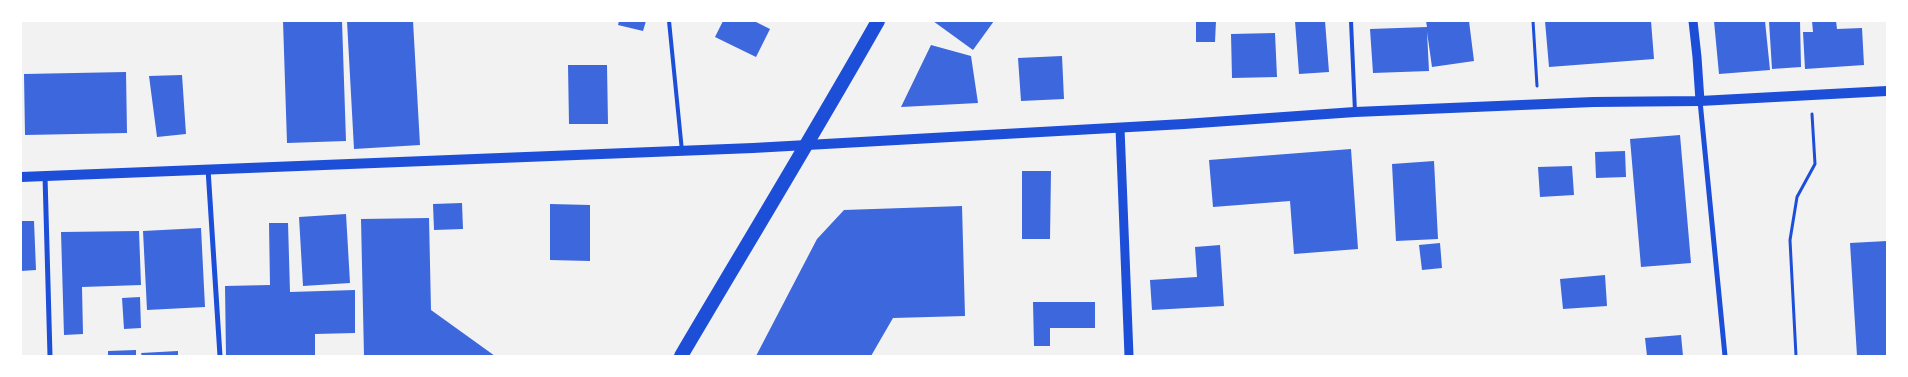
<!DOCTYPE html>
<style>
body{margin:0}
#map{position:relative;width:1908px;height:377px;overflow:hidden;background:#f2f2f2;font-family:Commissioner,sans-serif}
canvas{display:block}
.frame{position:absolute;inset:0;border:22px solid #fff;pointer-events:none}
</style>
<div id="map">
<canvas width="1908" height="377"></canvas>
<div class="frame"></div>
</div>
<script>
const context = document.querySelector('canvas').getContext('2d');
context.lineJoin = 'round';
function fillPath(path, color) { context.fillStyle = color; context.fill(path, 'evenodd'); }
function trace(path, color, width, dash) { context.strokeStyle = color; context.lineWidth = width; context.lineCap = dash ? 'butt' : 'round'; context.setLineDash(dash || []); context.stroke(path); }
fillPath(new Path2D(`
 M283 21H342L346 141 287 143Z
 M347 21H413L420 145 354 149Z
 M619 21H646L643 31 618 25Z
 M723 21H754L770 29 756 57 715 37Z
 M933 21H994L973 50Z
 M1196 21H1216L1215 42H1196Z
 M1295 21H1325L1329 72 1299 74Z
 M1426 21H1469L1474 61 1432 67 1427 32 1429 71 1373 73 1370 29 1427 27Z
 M1545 21H1651L1654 59 1549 67Z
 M1714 21H1765L1770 70 1719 74Z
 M1769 21H1800L1801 67 1772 69Z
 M1812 21H1836L1837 29 1862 28 1864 65 1805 69 1803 32H1813Z
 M1275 33 1277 77 1232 78 1231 34Z
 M931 45 971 56 978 103 901 107Z
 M1062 56 1064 99 1021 101 1018 58Z
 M568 65H607L608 124H569Z
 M126 72 127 133 25 135 24 74Z
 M182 75 186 134 157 137 149 76Z
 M1680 135 1691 263 1641 267 1630 139Z
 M1351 149 1358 249 1294 254 1290 201 1213 207 1209 160Z
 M1625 151 1626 177 1596 178 1595 152Z
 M1434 161 1438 239 1396 241 1392 164Z
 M1572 166 1574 195 1540 197 1538 167Z
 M1022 171H1051L1050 239H1022Z
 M462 203 463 229 434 230 433 204Z
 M550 204 590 205V261L550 260Z
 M962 206 965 316 893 318 871 356H756L817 239 844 210Z
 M346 214 350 283 303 286 299 217Z
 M429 218 431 310 495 356H364L361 219Z
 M21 221H34L36 270 21 271Z
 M269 223H288L290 292 355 290V333L315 334V356H226L225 286 270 285Z
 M201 228 205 307 147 310 143 231Z
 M139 231 141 285 82 287 83 334 64 335 61 232Z
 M1887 241V356H1857L1850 243Z
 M1440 243 1442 268 1422 270 1419 245Z
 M1220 245 1224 306 1152 310 1150 280 1197 277 1195 247Z
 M1605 275 1607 306 1563 309 1560 279Z
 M140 297 141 328 124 329 122 298Z
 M1033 302H1095V328H1050V346H1034Z
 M1681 335 1683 356H1647L1645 338Z
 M136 350V356H108V351Z
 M178 351V356H142L141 353Z`), '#3d67dc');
trace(new Path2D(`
 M1533 21 1537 86
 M1796 356 1790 240 1797 197 1815 164 1812 114`), '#1d4ed8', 3);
trace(new Path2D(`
 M669 21 682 151
 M1351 21 1355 112`), '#1d4ed8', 4);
trace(new Path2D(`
 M1700 101 1725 356
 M208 169 220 356
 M45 176 50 356`), '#1d4ed8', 5);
trace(new Path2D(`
 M1693 21 1697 57 1700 101
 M1120 128 1129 356`), '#1d4ed8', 9);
trace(new Path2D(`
 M21 177 753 148 1184 124 1355 112 1593 102 1700 101 1887 91`), '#1d4ed8', 10);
trace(new Path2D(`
 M681 356C747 244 814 134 878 21`), '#1d4ed8', 14);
</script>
